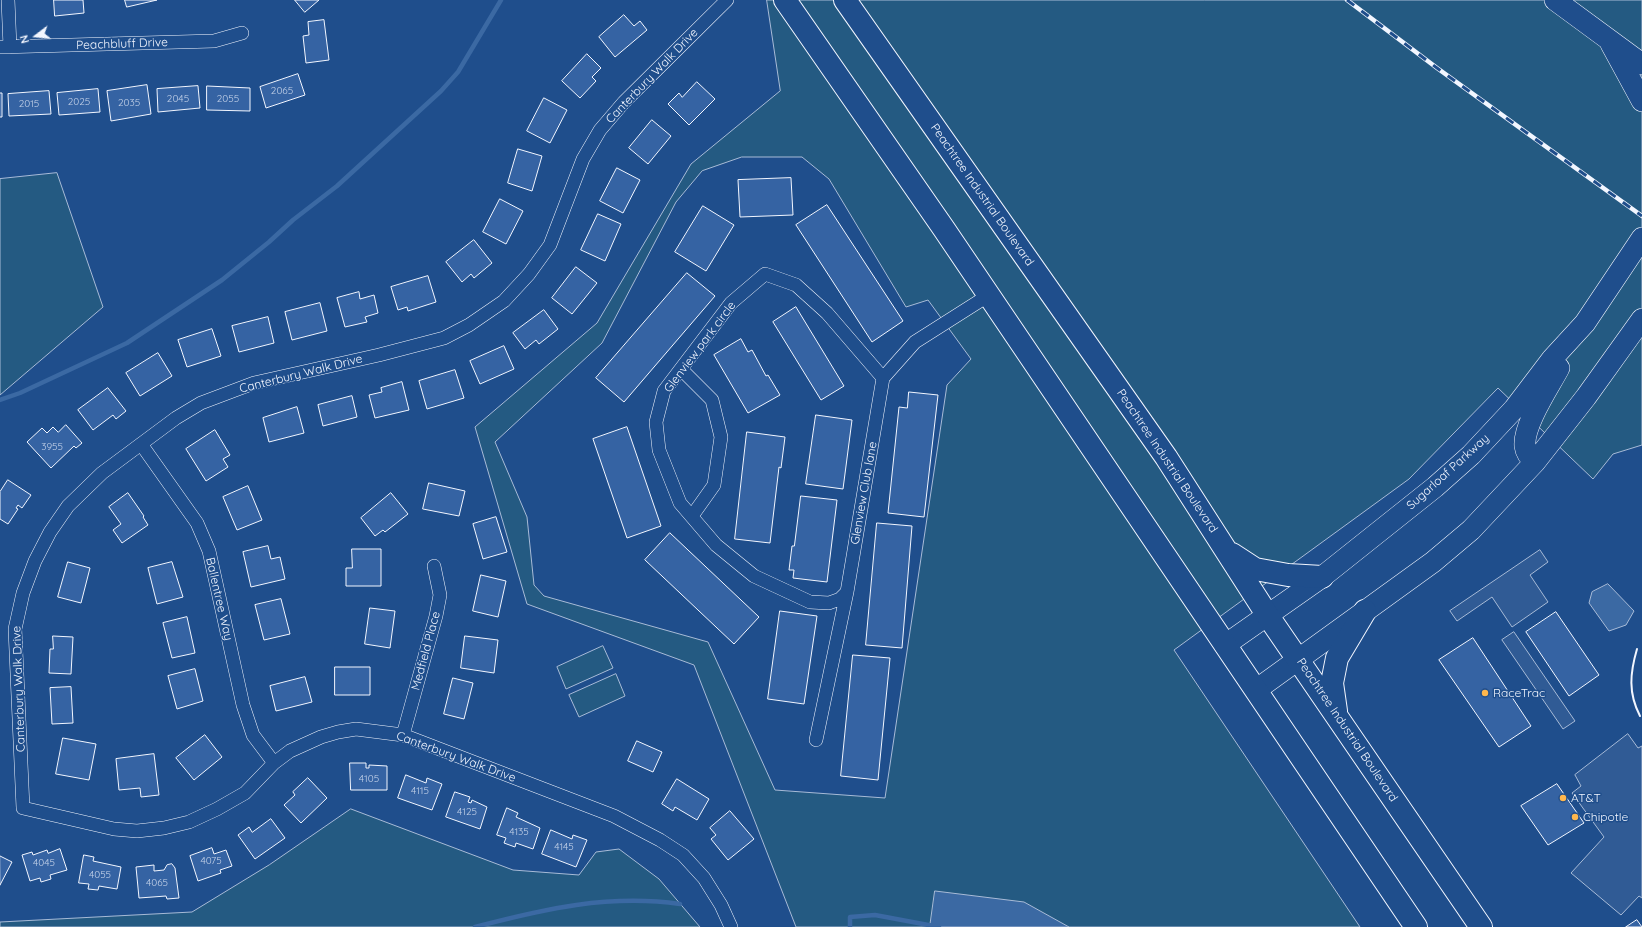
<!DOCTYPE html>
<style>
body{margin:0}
#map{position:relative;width:1642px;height:927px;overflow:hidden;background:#1f4e8c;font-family:Quicksand,sans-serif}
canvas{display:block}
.north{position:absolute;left:16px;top:16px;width:40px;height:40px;-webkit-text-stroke:3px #1f4e8c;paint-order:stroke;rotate:254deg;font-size:11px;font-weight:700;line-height:16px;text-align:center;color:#f2f6ff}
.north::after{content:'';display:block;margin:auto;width:14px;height:18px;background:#f2f6ff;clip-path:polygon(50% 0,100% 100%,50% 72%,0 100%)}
</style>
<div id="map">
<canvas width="1642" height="927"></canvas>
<div class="north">N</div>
</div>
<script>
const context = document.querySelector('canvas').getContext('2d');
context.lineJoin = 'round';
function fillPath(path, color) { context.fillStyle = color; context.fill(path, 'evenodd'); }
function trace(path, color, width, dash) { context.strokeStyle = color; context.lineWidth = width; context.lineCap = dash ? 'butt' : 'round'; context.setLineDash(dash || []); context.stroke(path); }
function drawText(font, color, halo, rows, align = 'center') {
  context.font = font + ' Quicksand,sans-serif'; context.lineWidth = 3; context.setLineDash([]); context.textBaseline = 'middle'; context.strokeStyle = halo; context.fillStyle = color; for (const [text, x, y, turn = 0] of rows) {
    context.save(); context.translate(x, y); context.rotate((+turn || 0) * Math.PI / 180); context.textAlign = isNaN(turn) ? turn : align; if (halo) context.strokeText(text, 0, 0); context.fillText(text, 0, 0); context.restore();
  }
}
const green = new Path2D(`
 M767 0H1642V445L1613 454 1593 479 1498 388 1409 479 1174 650 1360 927H796L694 665 527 604 475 427 597 323 691 164 780 91ZM742 157H802L829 179 906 307 928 300 971 359 947 385 885 798 775 790 708 642 544 596 534 585 527 517 495 442 602 343 676 202 702 171Z
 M57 173 103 307 0 395V179Z
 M603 646 613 668 566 689 557 667Z
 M616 674 625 696 579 717 569 695Z
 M351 809 513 870 579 875 596 852 619 849 659 879 700 927H0V922L192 912 269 865Z`);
fillPath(green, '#245a82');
trace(green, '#a8bbd7', 1);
const parking = new Path2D(`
 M1540 550 1548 562 1530 575 1548 602 1512 627 1492 597 1457 621 1450 611Z
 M1514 632 1575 721 1563 729 1502 640Z
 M1628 734 1638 748 1642 746V898L1639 896 1621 915 1571 873 1604 837 1572 793 1581 786 1575 775Z`);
fillPath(parking, '#305b95');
trace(parking, '#a8bbd7', 1);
const water = new Path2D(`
 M1608 584 1634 611 1626 625 1609 631 1589 603 1592 592Z
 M935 891 1024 902 1069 927H930Z`);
fillPath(water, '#3b69a3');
trace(water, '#a8bbd7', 1);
trace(new Path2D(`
 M0 400 20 393 127 343 222 280 269 242 293 220 337 186 441 91 458 72 501 0
 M475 927C544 909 608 894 680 904
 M850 927V917L875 915 939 927`), '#3b69a3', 4.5);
const building = new Path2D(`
 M54 0H83L84 13 55 16Z
 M125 0H157L127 7Z
 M295 0H319L305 12Z
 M624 15 634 26 640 21 647 30 615 57 599 37Z
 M324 20 329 60 306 63 303 36 309 35 308 22Z
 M587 54 601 68 592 77 596 81 580 98 562 81Z
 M298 74 305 95 266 108 260 87Z
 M697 82 715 99 689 125 668 104 679 93 682 97Z
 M147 85 151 114 111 121 107 91Z
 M198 86 200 108 158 112 157 89Z
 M207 86 250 88V111L207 110Z
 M98 89 100 112 59 115 57 93Z
 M49 91 51 114 9 116 8 94Z
 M0 93H2V117H0Z
 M544 98 567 110 550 143 527 131Z
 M652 120 671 136 648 164 629 148Z
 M518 149 542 156 532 191 508 183Z
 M617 168 640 180 623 213 600 201Z
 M791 178 793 215 740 217 738 180Z
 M500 199 523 211 506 244 483 232Z
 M827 205 903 321 872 342 796 225Z
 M703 206 734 225 706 271 675 252Z
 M598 214 621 224 605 261 581 250Z
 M474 240 492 263 474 278 471 274 462 282 446 262Z
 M576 267 597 283 572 314 552 298Z
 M687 273 715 296 624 402 596 378Z
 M428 276 436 302 408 311 407 307 398 310 391 287Z
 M359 292 360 299 374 295 378 313 365 317 367 322 345 327 337 298Z
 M320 303 327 331 292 340 285 312Z
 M796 307 844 386 821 400 773 322Z
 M544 310 558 329 539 344 536 340 525 349 513 333Z
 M268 317 274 343 239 352 232 326Z
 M212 329 221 356 187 367 178 340Z
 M741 339 748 352 752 350 766 376 768 375 780 395 748 413 714 355Z
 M504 346 514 369 480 384 470 361Z
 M158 353 172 376 140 396 126 373Z
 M455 370 464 398 427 409 419 381Z
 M402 382 409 410 375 418 369 395 382 392 381 388Z
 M108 388 126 411 116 419 113 415 93 430 78 410Z
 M909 392 938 395 924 517 888 513 899 407 907 408Z
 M352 396 357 417 323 426 318 405Z
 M297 407 304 433 269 442 263 418Z
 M816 415 852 420 843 489 806 484Z
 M66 425 82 443 76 448 74 446 51 468 27 442 42 428 47 433 53 427 58 432Z
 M627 427 661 526 627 538 593 439Z
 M215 430 230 455 223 459 228 467 206 481 186 449Z
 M747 432 785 437 781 468 779 467 770 543 735 539Z
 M8 480 31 495 22 508 18 505 16 508 18 509 8 524 0 519V492Z
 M429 483 465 491 459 516 423 509Z
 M248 486 262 520 237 530 223 497Z
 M128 493 144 516 143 517 148 525 122 543 113 530 121 524 109 507Z
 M391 493 408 514 385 532 383 530 375 536 361 518Z
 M801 496 837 500 827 582 793 578 794 570H789L792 546H794Z
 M496 517 507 552 483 559 473 524Z
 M877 523 912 526 902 648 866 645Z
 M670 533 759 617 734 644 645 560Z
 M268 546 271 559 280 557 285 579 251 587 243 552Z
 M352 549H381V586H346V568H352Z
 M68 562 90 568 81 603 58 597Z
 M172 562 183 597 157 604 148 568Z
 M481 575 506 581 498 617 473 611Z
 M281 599 290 634 264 640 255 605Z
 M370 608 395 611 390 648 365 644Z
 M780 611 817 616 804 704 768 699Z
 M1556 612 1599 675 1569 696 1526 632Z
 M187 617 195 653 172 658 163 623Z
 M53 636 73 637 71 674 49 673 50 649H53Z
 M465 636 498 640 494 673 461 668Z
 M1473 638 1531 726 1499 747 1439 660Z
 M853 655 890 658 878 780 841 776Z
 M335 667H370V695H335Z
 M195 669 203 701 177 709 168 676Z
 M305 677 312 702 276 711 270 686Z
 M453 678 473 683 464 719 444 714Z
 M71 687 73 723 52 724 50 688Z
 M205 735 222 757 194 780 176 758Z
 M63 738 96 744 89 780 56 774Z
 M637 741 662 752 653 772 628 761Z
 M154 754 159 795 141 797 140 788 119 790 116 759Z
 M350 763H366V768H369V765L387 766V790H351Z
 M406 775 426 783 427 778 442 784 432 810 398 798Z
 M308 778 327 798 301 823 284 805 295 795 293 792Z
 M677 779 709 799 697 820 675 807 673 811 662 804Z
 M1557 784 1584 823 1548 845 1521 806Z
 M455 792 470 797 468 802 471 803 472 800 487 807 480 829 446 817Z
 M507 808 518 813 516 817 540 828 533 849 516 843 515 847 504 843 506 838 497 835Z
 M730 811 754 839 728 860 711 839 716 835 710 828Z
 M271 819 285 838 255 859 238 835 249 827 252 832Z
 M551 830 572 839 573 835 587 840 576 867 542 854Z
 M212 848 214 854 226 850 232 866 220 870 221 873 198 881 190 856Z
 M60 849 67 870 50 875 51 879 41 882 40 878 30 881 22 855 32 852 33 855 47 850 48 853Z
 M84 855 94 857 93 861 121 867 117 889 99 886 98 890 88 889 89 884 79 883Z
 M0 856 12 862 0 885Z
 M172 864 175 868 179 898 167 899 166 896 139 898 136 867 154 865V871L164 870 167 865Z
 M1637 920 1642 927H1626Z`);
fillPath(building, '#3563a3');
trace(building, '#f2f6ff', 1);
const minor = new Path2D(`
 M8 0 10 47
 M727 0 624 102 600 130 583 159 550 245 529 274 504 301 469 325 444 338 379 355 254 383 201 403 176 418 102 473 68 506 50 532 35 561 23 593 15 629 23 808 114 829 137 831 164 828 189 822 217 809 245 793 274 763 290 751 321 737 338 732 356 729 403 735 614 816 660 840 683 855 704 878 721 905 731 927
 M0 47 214 41 242 33
 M681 369 712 400 721 437 714 485 692 516
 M141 444 197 523 209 551 243 705 253 735 274 763
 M847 592 840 599 829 603 810 602 754 576 716 545 680 503 659 450 656 422 664 391 731 303 765 274 796 285 827 313 883 378
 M403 735 436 616 440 595 434 566
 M816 740 847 592 883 378 915 342 989 295`);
const primary = new Path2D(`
 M1555 0 1642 64
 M1611 44 1642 101
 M1535 462C1530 458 1526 453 1525 446 1523 425 1549 387 1559 368
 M1225 645 1322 577 1435 487 1471 455 1514 409 1552 359 1585 323 1642 238
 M1256 690 1433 562 1471 530 1535 462 1586 397 1642 319`);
const trunk = new Path2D(`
 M785 0 944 229 1416 927
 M845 0 1166 457 1268 616 1481 927
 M1232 554 1255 569 1288 575 1322 577
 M1336 711 1332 683 1337 658 1365 611`);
trace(minor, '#f2f6ff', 14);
trace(primary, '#f2f6ff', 22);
trace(trunk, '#f2f6ff', 24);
trace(minor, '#1f4e8c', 13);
trace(primary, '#1f4e8c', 21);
trace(trunk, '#1f4e8c', 22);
const rail = new Path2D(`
 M1347 0 1437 68 1642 216`);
trace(rail, '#f2f6ff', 4.5);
trace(rail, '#1f4e8c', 3, [9]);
trace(new Path2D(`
 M1637 649C1630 673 1628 693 1640 716`), '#f2f6ff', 2);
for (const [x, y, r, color] of [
 [1485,693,4,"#ffb74d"],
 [1563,798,4,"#ffb74d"],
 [1575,817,4,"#ffb74d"]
]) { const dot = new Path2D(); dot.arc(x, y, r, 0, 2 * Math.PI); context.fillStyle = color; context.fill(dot); trace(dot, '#1f4e8c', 1.5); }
drawText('10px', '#c3d1e8', null, [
 ["2065",282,91],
 ["2045",178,99],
 ["2055",228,99],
 ["2025",79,102],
 ["2035",129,103],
 ["2015",29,104],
 ["3955",52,447],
 ["4105",369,779],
 ["4115",420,791],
 ["4125",467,812],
 ["4135",519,832],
 ["4145",564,847],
 ["4075",211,861],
 ["4045",44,863],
 ["4055",100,875],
 ["4065",157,883]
]);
drawText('12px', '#f2f6ff', '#1f4e8c', [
 ["Peachbluff Drive",122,44,-2],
 ["Canterbury Walk Drive",652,76,-46],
 ["Peachtree Industrial Boulevard",982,195,55],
 ["Glenview park circle",700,347,-53],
 ["Canterbury Walk Drive",301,374,-14],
 ["Peachtree Industrial Boulevard",1167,461,56],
 ["Sugarloaf Parkway",1448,472,-42],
 ["Glenview Club lane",864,493,-80],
 ["Ballentree Way",219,599,77],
 ["Medfield Place",426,651,-75],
 ["Canterbury Walk Drive",19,689,-92],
 ["Peachtree Industrial Boulevard",1347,730,56],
 ["Canterbury Walk Drive",456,757,20]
]);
drawText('12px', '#f2f6ff', '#1f4e8c', [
 ["RaceTrac",1493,693],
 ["AT&T",1571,798],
 ["Chipotle",1583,817]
], 'left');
</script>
